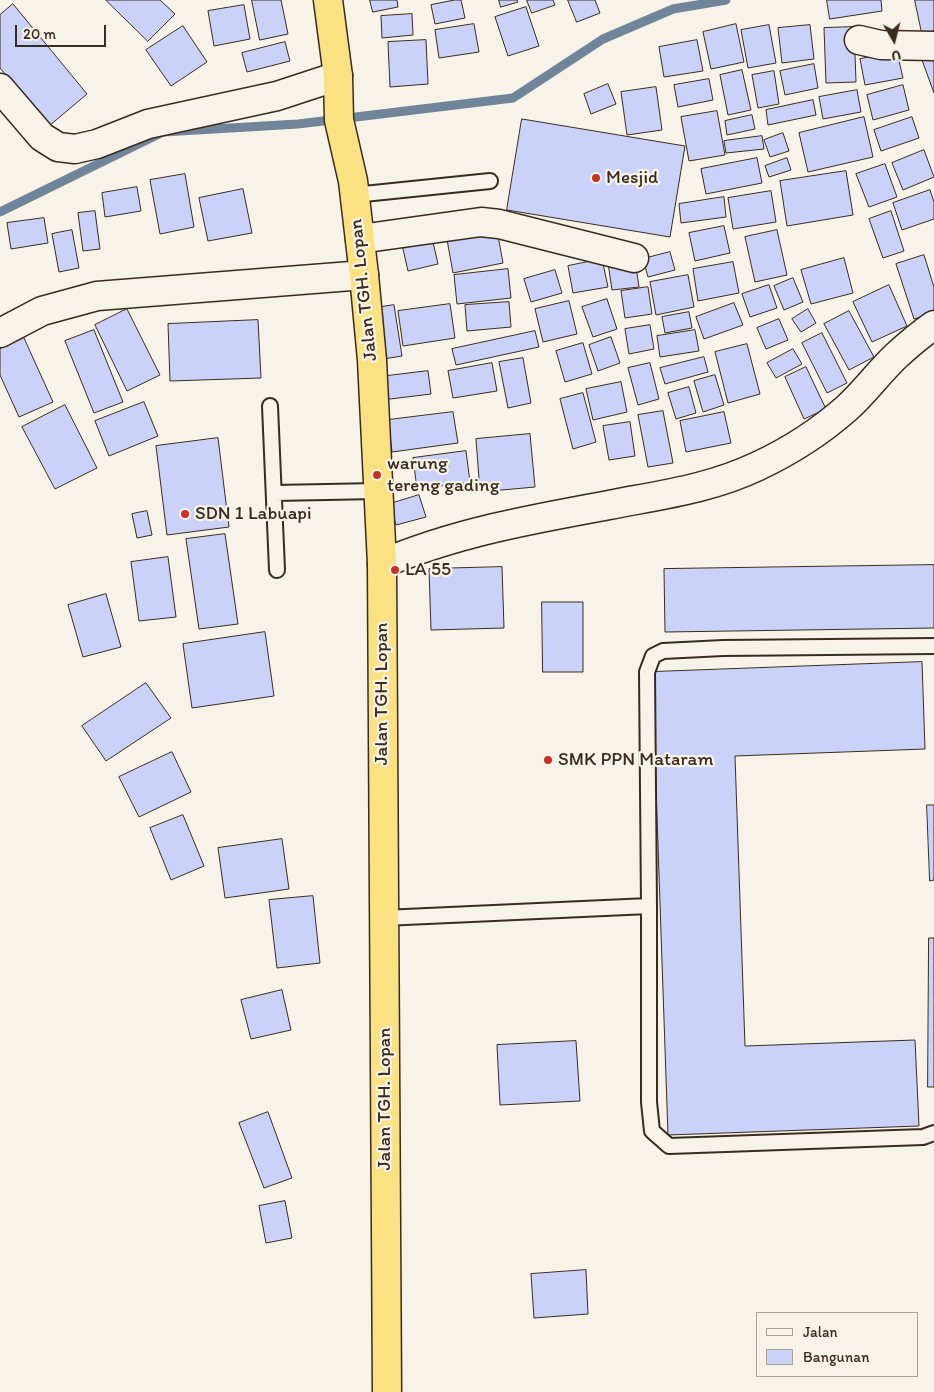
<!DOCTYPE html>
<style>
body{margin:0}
#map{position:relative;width:934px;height:1392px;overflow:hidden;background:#f7f3e8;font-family:Itim,sans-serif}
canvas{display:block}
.legend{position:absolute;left:756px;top:1312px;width:162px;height:65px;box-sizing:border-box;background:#f7f3e8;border:1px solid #aca397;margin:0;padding:6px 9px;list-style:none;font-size:15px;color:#3b2a1e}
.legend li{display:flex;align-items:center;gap:10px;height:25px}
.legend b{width:25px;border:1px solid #aca397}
.north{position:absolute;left:869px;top:15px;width:50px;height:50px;-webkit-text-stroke:4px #f7f3e8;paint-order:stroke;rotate:172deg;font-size:14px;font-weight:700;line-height:20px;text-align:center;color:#3b2a1e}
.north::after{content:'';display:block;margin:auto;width:18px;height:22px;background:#3b2a1e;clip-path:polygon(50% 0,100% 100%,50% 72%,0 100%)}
.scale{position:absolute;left:15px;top:25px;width:91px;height:22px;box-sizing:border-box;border:2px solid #3b2a1e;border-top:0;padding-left:6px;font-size:15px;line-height:18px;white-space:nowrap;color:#3b2a1e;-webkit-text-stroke:4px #f7f3e8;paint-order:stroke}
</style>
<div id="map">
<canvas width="934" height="1392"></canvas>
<ul class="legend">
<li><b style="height:6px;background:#f7f3e8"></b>Jalan</li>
<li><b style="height:14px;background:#cad2fa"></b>Bangunan</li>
</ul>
<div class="north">U</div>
<div class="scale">20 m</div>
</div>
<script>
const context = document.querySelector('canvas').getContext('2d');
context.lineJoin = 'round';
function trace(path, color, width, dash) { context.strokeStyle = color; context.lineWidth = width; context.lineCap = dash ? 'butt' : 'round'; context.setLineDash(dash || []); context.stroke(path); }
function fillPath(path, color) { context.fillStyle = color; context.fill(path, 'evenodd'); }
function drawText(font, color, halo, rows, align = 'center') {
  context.font = font + ' Itim,sans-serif'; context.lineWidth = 4.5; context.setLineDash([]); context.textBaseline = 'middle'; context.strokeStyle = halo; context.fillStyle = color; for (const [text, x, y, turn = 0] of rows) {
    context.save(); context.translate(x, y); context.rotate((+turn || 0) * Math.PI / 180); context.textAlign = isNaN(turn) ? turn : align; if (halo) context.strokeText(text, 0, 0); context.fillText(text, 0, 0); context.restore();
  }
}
trace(new Path2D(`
 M0 212 163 132 298 124 513 98 603 39 673 9 726 0`), '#70849a', 9);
const building = new Path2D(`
 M106 0H160L175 14 148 41Z
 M252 0H281L288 34 260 40Z
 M370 0H397L398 7 373 12Z
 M455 0H461L465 18 435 24 431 5Z
 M499 0H517L518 2 501 7Z
 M527 0H553L555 5 532 13Z
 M568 0H595L600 13 577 22Z
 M827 0H881L882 11 830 19Z
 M915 0H934V31L922 33Z
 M13 4 87 94 49 126 0 68V15Z
 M244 5 250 39 214 46 208 11Z
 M526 7 539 46 508 56 495 17Z
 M412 14 413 35 382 38 381 16Z
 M474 24 479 52 439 58 435 30Z
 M736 24 744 62 711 69 703 32Z
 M769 25 776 63 748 68 741 30Z
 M810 25 814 59 782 63 778 28Z
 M183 26 207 62 171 86 146 50Z
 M854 27 856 82 826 83 824 28Z
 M426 40 428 84 390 87 388 42Z
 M697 40 703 71 664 77 659 47Z
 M285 42 290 61 247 72 242 53Z
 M897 52 903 78 865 85 860 59Z
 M934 55V93L922 60Z
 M814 64 818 88 785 95 780 71Z
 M742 70 751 110 728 115 720 75Z
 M774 71 779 104 758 108 752 75Z
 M709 79 713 100 678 107 674 85Z
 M608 84 616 104 591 114 584 94Z
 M903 85 909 110 873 120 867 95Z
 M656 87 662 130 627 135 621 92Z
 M857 90 861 112 823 119 819 97Z
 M813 100 816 115 768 125 766 110Z
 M717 111 725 155 689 161 681 117Z
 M752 115 755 129 727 135 725 121Z
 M864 117 873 157 808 172 799 133Z
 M912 117 919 138 881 151 874 130Z
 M522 119 685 146 670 237 507 210Z
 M783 133 789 151 770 157 764 140Z
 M762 136 764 149 726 153 724 141Z
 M924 150 934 177 903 190 892 163Z
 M757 158 762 183 706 194 701 169Z
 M787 158 791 170 769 177 765 166Z
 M885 164 897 197 869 207 856 174Z
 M846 171 853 215 787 226 780 181Z
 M185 174 194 227 160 234 150 180Z
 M137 187 141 211 105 217 102 193Z
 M243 189 252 233 208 241 199 198Z
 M930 190 934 202V219L902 230 893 203Z
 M771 191 776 222 733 229 728 198Z
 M724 197 726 217 681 223 679 204Z
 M95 211 100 249 83 251 78 213Z
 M891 211 904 251 883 258 869 219Z
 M44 218 48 243 11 249 7 223Z
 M496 225 503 263 453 273 446 234Z
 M724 226 730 253 695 261 689 233Z
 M430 229 438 264 408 271 400 236Z
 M72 230 79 268 59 272 52 234Z
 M777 230 787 275 755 282 745 237Z
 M670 252 675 270 648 277 643 259Z
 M924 255 934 287V313L914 319 896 264Z
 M844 258 853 293 811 304 801 270Z
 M602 259 608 287 573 293 568 266Z
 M635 260 639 287 612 290 608 263Z
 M733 262 739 293 698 301 693 269Z
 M508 269 511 298 457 304 454 275Z
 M555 270 562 293 531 302 524 279Z
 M688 275 694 307 656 315 650 282Z
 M793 278 803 302 784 310 774 286Z
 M769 285 777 308 750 317 742 294Z
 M889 285 907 326 872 342 853 302Z
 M648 287 652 314 625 318 621 291Z
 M607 299 617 329 593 337 582 307Z
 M569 301 577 334 543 342 535 309Z
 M509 302 511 327 467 331 465 305Z
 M734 303 743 325 704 339 696 317Z
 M450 304 455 338 403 346 398 311Z
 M394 305 402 356 377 360 369 309Z
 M127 309 160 375 127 391 95 325Z
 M808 309 816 323 801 332 792 319Z
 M849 311 874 357 849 370 824 324Z
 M689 312 692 328 665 333 662 317Z
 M779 319 788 340 766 349 757 328Z
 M258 320 261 378 170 381 168 324Z
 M650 325 654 349 629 354 625 329Z
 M94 330 123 402 94 413 65 341Z
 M695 330 699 351 660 357 657 336Z
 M535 331 539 347 456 365 452 349Z
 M822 333 847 383 827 393 802 343Z
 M611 337 620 363 598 371 589 345Z
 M24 338 53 402 19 417 0 375V349Z
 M583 343 592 374 565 382 556 351Z
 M747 344 760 394 728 403 715 352Z
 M793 349 802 364 776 378 767 363Z
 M704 357 708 372 665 384 660 368Z
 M523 358 531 403 508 408 499 362Z
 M492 363 497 391 453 398 448 371Z
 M650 363 659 399 638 405 628 368Z
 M806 367 826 409 804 419 785 377Z
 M428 371 431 394 382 400 379 377Z
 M715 375 724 405 703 412 694 381Z
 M621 382 627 412 593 420 586 389Z
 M689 387 696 413 676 419 668 393Z
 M583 393 596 442 573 449 560 399Z
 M144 402 158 436 109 456 95 421Z
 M65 405 97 468 55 489 22 427Z
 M663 411 673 463 648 467 638 415Z
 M453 412 458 443 392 452 388 420Z
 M724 412 731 443 686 452 680 421Z
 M630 422 635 456 609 460 603 426Z
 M530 434 535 487 480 492 476 439Z
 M218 438 229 527 167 535 156 446Z
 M466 451 470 482 417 489 413 458Z
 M419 495 426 517 396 525 390 504Z
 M147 511 152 535 137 538 132 514Z
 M225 534 238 624 199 629 186 539Z
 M168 557 176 617 139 621 131 562Z
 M934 565V628L665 632 664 569Z
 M502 567 504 628 431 630 429 569Z
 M106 594 121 647 83 657 68 605Z
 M542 602H583V672H543Z
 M265 632 274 696 192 708 183 644Z
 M922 662 925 749 735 756 745 1046 915 1040 919 1126 668 1135 652 672Z
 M146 683 171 718 106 761 82 726Z
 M172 752 191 792 139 817 119 777Z
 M927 805H934V880L930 881Z
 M183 815 204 866 171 880 150 828Z
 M282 839 289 889 225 898 218 848Z
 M313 896 320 963 277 968 269 900Z
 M929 938H934V1087H928Z
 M282 990 291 1030 251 1039 241 1000Z
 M576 1041 580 1101 500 1105 497 1045Z
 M268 1112 292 1178 264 1188 239 1123Z
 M285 1201 292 1238 266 1243 259 1206Z
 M586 1270 588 1314 534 1318 531 1274Z`);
fillPath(building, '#cad2fa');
trace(building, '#3b2a1e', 1);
const service = new Path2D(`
 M354 195 490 181
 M270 406 277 570
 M274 493 378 491
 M649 906V1102L652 1131 669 1146 923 1137 934 1133
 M383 918 649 906 647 672 653 656 663 651 723 648 934 646`);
const minor = new Path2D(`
 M859 40 881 45 934 46
 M0 88 42 137 58 147 75 149 97 144 148 124 277 96 338 76
 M360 239 481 222 499 224 634 258
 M382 564C454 533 532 519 609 505 660 495 710 489 758 466 790 451 821 431 847 408 865 392 879 372 896 356 908 345 921 334 934 325`);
const tertiary = new Path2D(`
 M0 333 42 311 97 296 364 275`);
const trunk = new Path2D(`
 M328 0 338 76 339 120 353 181 364 275 372 360 382 564 387 1392`);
trace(service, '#3b2a1e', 18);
trace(minor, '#3b2a1e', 31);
trace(tertiary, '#3b2a1e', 31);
trace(trunk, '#3b2a1e', 31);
trace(service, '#f7f3e8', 14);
trace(minor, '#f7f3e8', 28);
trace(tertiary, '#f7f3e8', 28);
trace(trunk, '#fae181', 28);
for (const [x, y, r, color] of [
 [596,178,5,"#c8321e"],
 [377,475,5,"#c8321e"],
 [185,514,5,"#c8321e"],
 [395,570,5,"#c8321e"],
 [548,760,5,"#c8321e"]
]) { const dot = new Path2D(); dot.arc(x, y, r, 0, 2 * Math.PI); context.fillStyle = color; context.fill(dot); trace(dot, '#f7f3e8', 2); }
drawText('19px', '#3b2a1e', '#f7f3e8', [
 ["Mesjid",606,178],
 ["warung",387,464],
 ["tereng gading",387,486],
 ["SDN 1 Labuapi",195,514],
 ["LA 55",405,570],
 ["SMK PPN Mataram",558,760]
], 'left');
drawText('19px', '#3b2a1e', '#f7f3e8', [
 ["Jalan TGH. Lopan",364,290,-96],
 ["Jalan TGH. Lopan",382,694,-90],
 ["Jalan TGH. Lopan",385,1099,-90]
]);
</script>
